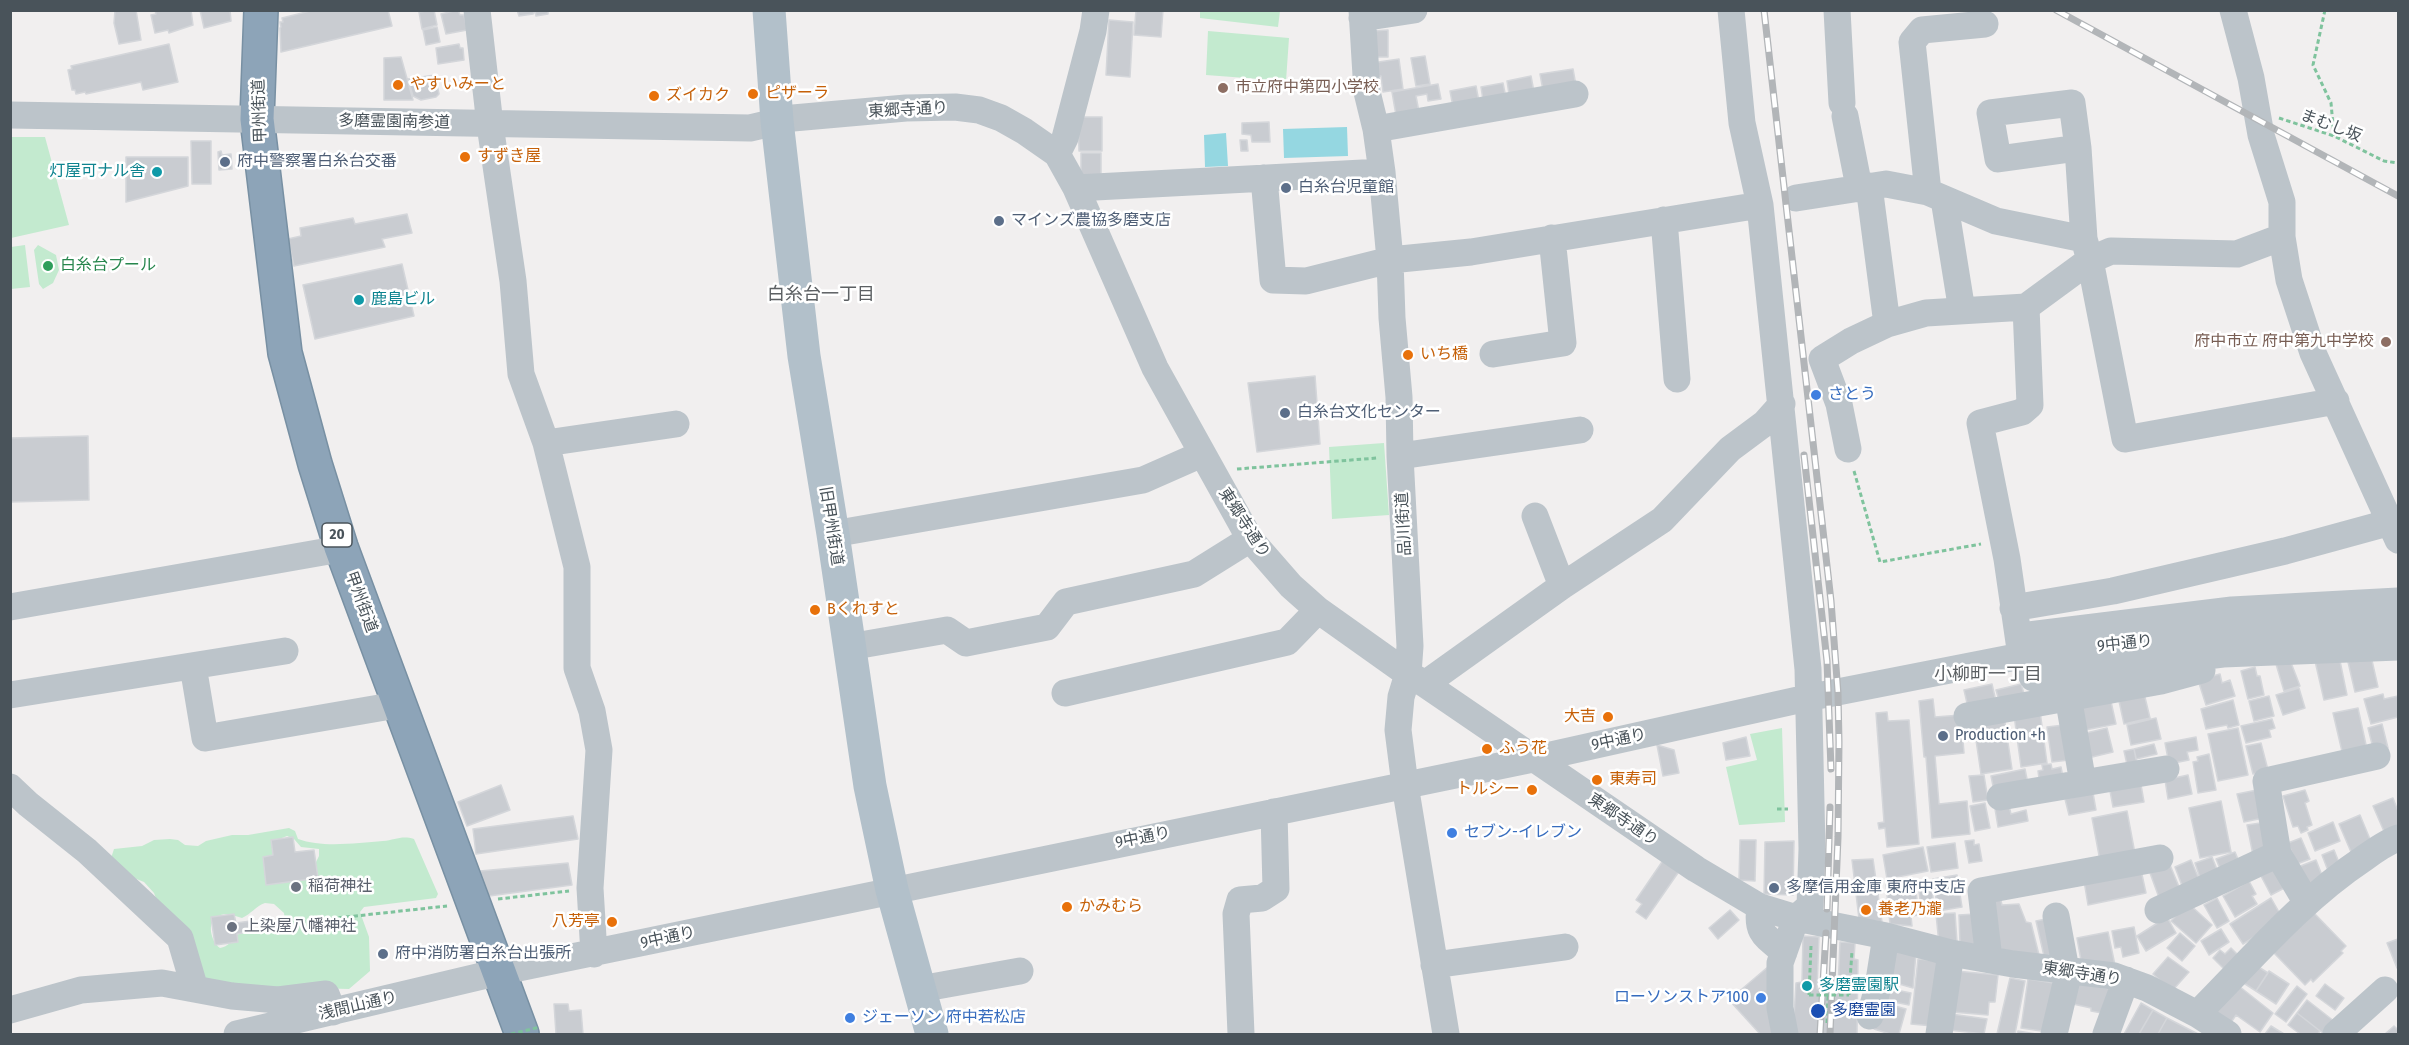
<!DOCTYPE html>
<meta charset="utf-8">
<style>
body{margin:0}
#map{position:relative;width:2409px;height:1045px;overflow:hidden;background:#f1efef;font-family:"Fira Sans Condensed",sans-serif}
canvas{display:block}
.frame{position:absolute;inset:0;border:12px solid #49535a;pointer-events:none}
</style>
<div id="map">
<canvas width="2409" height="1045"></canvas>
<div class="frame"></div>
</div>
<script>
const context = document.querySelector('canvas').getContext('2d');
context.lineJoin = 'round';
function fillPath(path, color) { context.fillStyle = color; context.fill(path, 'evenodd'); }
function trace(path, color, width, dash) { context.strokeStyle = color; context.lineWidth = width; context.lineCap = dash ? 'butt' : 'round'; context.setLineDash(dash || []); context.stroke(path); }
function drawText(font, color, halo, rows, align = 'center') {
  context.font = font + ' "Fira Sans Condensed","Noto Sans JP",sans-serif'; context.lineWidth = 5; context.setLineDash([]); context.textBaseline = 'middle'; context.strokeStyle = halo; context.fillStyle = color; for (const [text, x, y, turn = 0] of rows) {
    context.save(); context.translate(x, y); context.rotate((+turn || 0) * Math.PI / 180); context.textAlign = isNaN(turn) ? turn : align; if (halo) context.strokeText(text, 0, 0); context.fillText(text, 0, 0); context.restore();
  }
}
fillPath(new Path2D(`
 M1200 11H1280L1278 27 1200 18Z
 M1208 31 1289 38 1286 81 1206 75Z
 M11 137H45L69 225 11 238Z
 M25 245 30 287 11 289V247Z
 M38 245 56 255 59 270 53 283 43 289 39 284 34 250Z
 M1384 443 1389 515 1332 519 1329 447Z
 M1782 728 1785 822 1739 825 1726 767 1757 760 1750 734Z
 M289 828 295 831 298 839C322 848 357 843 383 841 395 840 402 835 414 839L438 894 436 898 364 907 360 912 369 937 370 971 349 989 205 985 162 914 154 893 144 882 129 876 111 858 114 849 142 846 154 840 170 839 178 840 185 845 198 846 206 841 232 835H248ZM287 836 294 839 301 847 319 849V856L312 870 281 843 282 838ZM265 903 274 904 284 913 285 922 277 928C264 927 245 926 235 937 230 942 229 946 220 948 211 942 206 921 218 916 226 912 234 916 242 918 251 914 256 906 265 903Z`), '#c3eacf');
fillPath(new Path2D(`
 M1347 127 1348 156 1284 158 1283 129Z
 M1226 133 1228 166 1205 167 1204 135Z`), '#95d7e1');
const building = new Path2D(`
 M115 10H136L141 40 119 44 114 23Z
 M155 10H191L193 25 169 33 168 30 155 33 151 15 156 14Z
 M200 10H230L231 21 204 28Z
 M314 10H388L392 26 281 52 280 28 281 27 280 22H283L282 18Z
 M434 10 437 25 422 29 419 12Z
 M458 10 460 15H464L467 30 446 34 441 14Z
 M517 10H548V14L536 16 535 11 533 14 519 16Z
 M1136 10H1163L1161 37 1134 35Z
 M1109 20 1133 22 1130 77 1106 75Z
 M437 27 440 42 426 45 423 30Z
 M1388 30V57H1372L1371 31Z
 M169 44 178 82 143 90 141 82 86 94 85 92 76 94 75 90H72L68 70 72 69 71 66Z
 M459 44 460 48H463L464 60 438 64 436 48Z
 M1425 56 1430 84 1416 86 1411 58Z
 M401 57 413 100H384V58Z
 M1399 59 1403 89 1383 92 1381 76 1374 77 1372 63Z
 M1573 69 1577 91 1544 96 1540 74Z
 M435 75 439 94 436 97 421 100 413 96 408 79Z
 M1531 76 1535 97 1510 101 1507 81Z
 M1503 83 1507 103 1484 107 1481 87Z
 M1438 84 1441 99 1428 101 1427 94 1416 96 1420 117 1397 121 1392 92Z
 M1476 86 1480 107 1454 112 1450 91Z
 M1078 117H1102V151H1079Z
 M1269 122 1270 142H1252L1251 135 1242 134V123Z
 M1240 140H1247L1248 151H1241Z
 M191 141H211V184H192Z
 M221 151 222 155 231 154 232 169 219 170 218 152Z
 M1081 153H1101V178H1081Z
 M126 157H188V186L126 202Z
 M407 214 412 233 382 239 385 247 294 266 288 239 301 236 300 228 353 218 355 224Z
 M402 264 414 316 315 339 303 285Z
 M1315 376 1320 444 1257 452 1248 383Z
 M88 436 89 500 10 502V438Z
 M2339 656 2347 695 2324 700 2315 661Z
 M2371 656 2378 687 2355 692 2348 662Z
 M2290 660 2300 686 2284 691 2276 664Z
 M2255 667 2257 676H2260L2264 695 2248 699 2241 671Z
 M2220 674 2222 683 2230 680 2235 696 2206 705 2198 680Z
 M1992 684 1997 706 1969 712 1964 690Z
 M2021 684 2026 700 2001 707 1996 690Z
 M2299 688 2305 708 2283 715 2276 695Z
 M2143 689 2150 718 2124 724 2119 701Z
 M2383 694 2384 699 2398 696V717L2371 724 2364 699Z
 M2269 696 2274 716 2254 721 2249 701Z
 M2110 697 2116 724 2080 731 2075 704Z
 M1933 699 1935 717 1961 715 1964 753 1935 756 1939 804 1967 801 1970 834 1932 838 1926 757H1924L1919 701Z
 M2233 700 2239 725 2228 728 2227 725 2206 729 2201 709Z
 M2358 708 2368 754 2344 760 2333 713Z
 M2040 711 2047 763 2021 767 2014 715Z
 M1887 712 1888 721 1909 720 1919 844 1887 847 1885 828 1879 829 1878 823 1884 822 1876 713Z
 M2004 716 2012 769 1981 774 1973 720Z
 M2156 718 2161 739 2131 745 2127 725Z
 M2272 719 2275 728 2269 730 2271 737 2246 743 2241 726Z
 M2382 724 2388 748 2374 752 2368 728Z
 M2064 725 2069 760 2052 762 2047 727Z
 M2107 728 2113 752 2088 758 2082 734Z
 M2238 728 2248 775 2218 781 2208 734Z
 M1746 737 1750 756 1726 760 1723 743Z
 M2196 737 2198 750 2187 752 2189 760 2169 764 2165 743Z
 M2261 743 2268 770 2253 774 2246 746Z
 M2154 744 2157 754 2136 759 2134 749Z
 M1657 745 1674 750 1679 773 1663 776Z
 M2134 749 2138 767 2128 769 2124 751Z
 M2209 754 2216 790 2198 793 2193 762 2198 761 2197 757Z
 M2051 764 2052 769 2061 767 2064 782 2040 786 2038 771 2043 770 2042 765Z
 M2025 769 2028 784 1994 791 1991 776Z
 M1984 775 1988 800 1973 802 1969 776Z
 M2188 775 2192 794 2168 799 2165 780Z
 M501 785 510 810 467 826 458 802Z
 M2141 785 2144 802 2113 807 2110 791Z
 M2262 789 2268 817 2244 822 2237 794Z
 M2305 790 2309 801 2305 803 2312 825 2307 827 2308 830 2301 833 2298 826 2293 827 2283 796Z
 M2093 793 2096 810 2069 815 2065 799Z
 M2393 798 2398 811V831L2386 836 2373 806Z
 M2221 801 2231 852 2200 858 2189 808Z
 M1985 803 1990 828 1975 831 1970 806Z
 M2009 806 2011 814 2026 810 2028 821 1998 827 1995 809Z
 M2127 811 2136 859 2101 866 2092 818Z
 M2360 815 2372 844 2351 852 2339 824Z
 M573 816 578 839 476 854 473 829Z
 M2267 822 2274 850 2253 855 2247 825Z
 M2333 822 2340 841 2315 851 2308 833Z
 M293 837 295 852 314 850 318 878 266 885 263 857 273 855 271 840Z
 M2301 838 2310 859 2297 864 2288 843Z
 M1740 840H1756L1755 881 1739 880Z
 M1974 840V845L1979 844 1982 861 1969 863 1965 841Z
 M1794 841 1793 895 1764 894 1765 842Z
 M1955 843 1958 868 1931 872 1927 847Z
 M1923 847 1928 871 1887 879 1883 855Z
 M2334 850 2342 870 2330 876 2322 855Z
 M2235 852 2242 869 2223 876 2216 859Z
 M2212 857 2220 877 2202 884 2195 863Z
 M1664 859 1680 870 1646 919 1636 912 1642 904 1636 900Z
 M1873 859 1882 922 1859 919 1852 860Z
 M2191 860 2201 884 2184 891 2175 867Z
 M2316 860 2325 883 2307 890 2298 867Z
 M568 863 572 885 489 896 480 871Z
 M2170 865 2182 894 2161 903 2150 873Z
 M2275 868 2290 885 2271 895 2261 876Z
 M2141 870 2146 893 2088 905 2084 881Z
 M1957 875 1962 907 1938 911 1933 879Z
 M2249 881 2256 894 2252 896 2257 904 2235 917 2223 896Z
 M1915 884 1919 915 1911 916 1912 926 1890 924 1886 885Z
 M1932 890 1935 914 1922 916 1919 891Z
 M2000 897 2002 905 2019 904 2026 922 2031 923 2039 955 1994 953 1989 899Z
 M2217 898 2229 921 2217 928 2204 905Z
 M2271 898 2283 919 2243 944 2230 924Z
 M2188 903 2212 925 2196 943 2171 921Z
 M1730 910 1739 920 1718 939 1709 928Z
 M1955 913 1957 942 1939 944 1936 914Z
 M2314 913 2346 946 2341 951 2343 953 2313 982 2311 979 2305 985 2273 952Z
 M234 914 236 923 251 921 253 931 237 934 238 942 215 945 211 917Z
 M1975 914 1976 944H1960L1959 915Z
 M2167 917 2176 933 2146 951 2137 936Z
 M2051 918 2059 953 2044 956 2036 921Z
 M2134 927 2139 953 2123 957 2121 947 2115 948 2112 931Z
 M2221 929 2229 942 2209 955 2201 941Z
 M2108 932 2115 965 2082 966 2077 938Z
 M2180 933 2195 946 2182 961 2167 948Z
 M1803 936 1819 937 1817 989H1838L1840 942 1855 943 1854 959 1858 960 1857 1034H1793L1796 983 1802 982Z
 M2398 939V967L2397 968 2387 943Z
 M1893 947 1916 953 1913 988 1889 981Z
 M2231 948 2243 960 2227 972 2213 958 2220 950 2225 954Z
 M2168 957 2189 972 2172 991 2153 974Z
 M1918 959 1940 961 1933 1026 1911 1024Z
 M2254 964 2268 973 2256 991 2242 982Z
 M1769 966 1774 1034H1760L1729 1000Z
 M1956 971 1998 975 1995 1002H1989L1988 1015 1952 1012Z
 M2269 971 2289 984 2276 1004 2256 991Z
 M2010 978 2025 981 2015 1034H1997Z
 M2028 979 2060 984 2048 1032 2021 1028Z
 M2077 983 2110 989 2102 1013 2091 1011V1008L2073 1004Z
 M2235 983 2273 1013 2260 1032 2236 1015 2230 1024 2214 1013Z
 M2325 984 2344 998 2335 1010 2316 996Z
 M2297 986 2307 994 2286 1022 2275 1014Z
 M1886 988 1911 993 1909 1005 1884 1000Z
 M2307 1000 2339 1025 2324 1034 2297 1013Z
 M1880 1002 1906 1009 1899 1034H1890L1874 1029Z
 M2141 1003 2153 1010 2139 1034H2124Z
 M554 1004H568L569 1011 581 1010 583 1034H556Z
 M2153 1010 2167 1018 2158 1034H2139Z
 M2297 1013 2320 1031 2318 1034H2300L2288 1025Z
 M1951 1014 1987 1019 1984 1034 1949 1030Z
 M2167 1018 2198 1034H2158Z
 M2271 1026 2284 1034H2265Z
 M2394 1026 2398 1030V1034H2385Z
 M2018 1031 2036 1034H2017Z`);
fillPath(building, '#c9ccd1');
trace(building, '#d4d6da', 1.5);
const highway = new Path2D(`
 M261 10 257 119 285 353 315 464 341 547 522 1034`);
trace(highway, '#7890a3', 36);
trace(new Path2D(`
 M2325 10 2313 65 2331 103 2334 136
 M2279 118 2334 136 2384 161 2398 163
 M1237 469 1377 458
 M1854 471 1880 562 1981 544
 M1777 809H1788
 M498 899 569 891
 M264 926 447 906
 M1809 995 1811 946
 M1849 995 1852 951
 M1827 1023 1828 995`), '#7fc39d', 3, [4.5, 3]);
trace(new Path2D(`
 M477 10 490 125 513 281 521 374 546 443 577 567V668L592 711 599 750 590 888 594 954
 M1362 10 1367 92 1376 129 1382 172 1390 260 1392 318 1399 397 1400 456 1410 646 1408 674 1401 697 1398 730 1405 785 1446 1034
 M1731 10 1742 123 1760 205 1808 669 1812 849 1810 906 1796 918 1780 963V1008L1785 1034
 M1837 10 1842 103
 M2233 10 2251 78 2261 135 2282 202V237L2289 280 2313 353 2398 540
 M1362 18 1414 10
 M10 115 750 128 793 118 906 108 955 107 979 110 1001 118 1024 131 1057 154 1076 188 1155 368 1250 539 1291 586 1318 610 1408 674 1425 684 1696 869 1760 907 1796 918 1886 936 1951 953 2013 964 2114 976 2147 988 2197 1014 2228 1034
 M1845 116 1859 187
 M1376 129 1575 94
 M2078 148 1998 159 1990 113 2072 103 2078 148 2084 239 2090 260 2125 439 2336 401
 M1057 154 1065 138 1093 31 1096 10
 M1264 178 1273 280 1306 281 1390 260 1471 252 1760 205
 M1869 186 1887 324
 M1076 188 1382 172
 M1928 192 1912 42 1922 30 1985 24
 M1796 198 1886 184 1928 192 1996 221 2084 239
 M1944 199 1962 311
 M1664 220 1677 379
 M2026 307 2030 405 2022 412 1980 423 2007 559 2021 656 2033 678 2064 673 2083 783
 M1493 354 1563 343 1552 238
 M546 443 676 424
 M1848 449 1839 404 1822 359 1851 341 1887 324 1926 313 2026 307 2090 260 2111 251 2237 254 2282 237
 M1400 456 1580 430
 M1535 516 1562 586
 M833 534 1143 480 1202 454
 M10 607 329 551
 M2013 608 2113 591 2285 551 2391 522
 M849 647 947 630 966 643 1047 627 1066 602 1194 574 1250 539
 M2021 656 2029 635 2232 610 2398 601
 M193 666 205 738 385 707
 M2064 673 2223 654 2398 647
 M1425 684 1562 586 1662 520 1730 449 1765 423 1782 404
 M1065 693 1287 642 1318 610
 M10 695 285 651
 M1967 716 2161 681 2202 670
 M10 787 28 804 87 851 180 938 195 989
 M2000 797 2166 769
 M2307 903 2278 854 2266 781 2377 756
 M1760 907C1756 933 1765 936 1784 952
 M2158 910 2278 854
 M2056 916 2066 970
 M1989 959 1981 891 2160 858
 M1434 965 1565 947
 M920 989 1020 971
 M10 1010 81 990 162 983 232 996 278 1000 326 994 333 1012
 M2197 1014C2250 961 2300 901 2363 859 2374 851 2385 843 2398 838
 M1870 1016 1878 987 1886 936
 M237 1034 499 972 1533 759 1807 698 2021 656 2204 635 2398 624
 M1241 1034 1236 914 1240 900 1262 898 1276 889 1274 812
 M1939 1034 1951 953
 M2054 1034 2069 971
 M2106 1034 2126 980
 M2336 1034 2385 990`), '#bcc4ca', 27);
trace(new Path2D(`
 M769 10 777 121 804 356 833 534 870 786 892 890 932 1034`), '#b2c0ca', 33);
trace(highway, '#8da4b8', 33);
const rail = new Path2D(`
 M1764 10 1831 601 1838 693 1839 742 1838 837 1830 1034
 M2056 10 2398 196
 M1804 455 1827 661 1831 769
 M1827 909 1830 807
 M1820 1034 1826 933`);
trace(rail, '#b2b5b8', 7);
trace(rail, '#fff', 4.5, [14]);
trace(new Path2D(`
 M1809 995H1849
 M511 1034 540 1027`), '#7fc39d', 3, [4.5, 3]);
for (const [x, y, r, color] of [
 [398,85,6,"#e8710a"],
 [1223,88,6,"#8d6e63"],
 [753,94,6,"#e8710a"],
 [654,96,6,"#e8710a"],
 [465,157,6,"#e8710a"],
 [225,162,6,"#5c6f8a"],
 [157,172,6,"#0f9aa8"],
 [1286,188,6,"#5c6f8a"],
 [999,221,6,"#5c6f8a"],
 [48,266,6,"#2e9e5b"],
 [359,300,6,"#0f9aa8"],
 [2386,342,6,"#8d6e63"],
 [1408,355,6,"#e8710a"],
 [1816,395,6,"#3f7fe0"],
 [1285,413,6,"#5c6f8a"],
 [815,610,6,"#e8710a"],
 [1608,717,6,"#e8710a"],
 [1943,736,6,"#5c6f8a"],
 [1487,749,6,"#e8710a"],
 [1597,780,6,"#e8710a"],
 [1532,790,6,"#e8710a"],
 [1452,833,6,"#3f7fe0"],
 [296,887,6,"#6b7280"],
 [1774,888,6,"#5c6f8a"],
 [1067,907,6,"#e8710a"],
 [1866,910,6,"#e8710a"],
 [612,922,6,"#e8710a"],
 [232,927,6,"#6b7280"],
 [383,954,6,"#5c6f8a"],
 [1807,986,6,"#0f9aa8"],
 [1761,998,6,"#3f7fe0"],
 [1818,1011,8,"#1a4fb4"],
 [850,1018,6,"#3f7fe0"]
]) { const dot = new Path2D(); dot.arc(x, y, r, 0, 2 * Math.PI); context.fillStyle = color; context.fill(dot); trace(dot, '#fff', 2); }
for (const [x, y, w] of [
 [337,535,30]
]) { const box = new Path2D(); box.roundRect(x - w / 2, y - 12, w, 24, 4.5); context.fillStyle = '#fff'; context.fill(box); trace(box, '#49535a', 1.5); }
drawText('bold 15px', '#49535a', null, [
 ["20",337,535]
]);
drawText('16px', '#c56008', '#fff', [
 ["やすいみーと",410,85],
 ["ピザーラ",765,94],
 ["ズイカク",666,96],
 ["すずき屋",477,157],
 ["いち橋",1420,355],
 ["Bくれすと",827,610],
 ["大吉",1596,717,"right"],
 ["ふう花",1499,749],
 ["東寿司",1609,780],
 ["トルシー",1520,790,"right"],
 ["かみむら",1079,907],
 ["養老乃瀧",1878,910],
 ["八芳亭",600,922,"right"]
], 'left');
drawText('16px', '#785e54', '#fff', [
 ["市立府中第四小学校",1235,88],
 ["府中市立 府中第九中学校",2374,342,"right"]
], 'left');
drawText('16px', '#49535a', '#fff', [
 ["東郷寺通り",908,110,-3],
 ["甲州街道",260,111,-92],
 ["多磨霊園南参道",394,122,1],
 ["まむし坂",2331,126,21],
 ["東郷寺通り",1244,523,57],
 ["品川街道",1404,524,-93],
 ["旧甲州街道",831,526,81],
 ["甲州街道",361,602,70],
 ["9中通り",2125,644,-6],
 ["9中通り",1619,740,-12],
 ["東郷寺通り",1623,820,34],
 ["9中通り",1143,838,-11],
 ["9中通り",668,938,-12],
 ["東郷寺通り",2082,974,9],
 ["浅間山通り",358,1006,-13]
]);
drawText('16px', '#4e5e75', '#fff', [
 ["府中警察署白糸台交番",237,162],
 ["白糸台児童館",1298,188],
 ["マインズ農協多磨支店",1011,221],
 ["白糸台文化センター",1297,413],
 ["Production +h",1955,736],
 ["多摩信用金庫 東府中支店",1786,888],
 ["府中消防署白糸台出張所",395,954]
], 'left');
drawText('16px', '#0d838f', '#fff', [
 ["灯屋可ナル舎",145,172,"right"],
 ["鹿島ビル",371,300],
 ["多磨霊園駅",1819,986]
], 'left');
drawText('16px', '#27864d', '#fff', [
 ["白糸台プール",60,266]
], 'left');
drawText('16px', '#366cbe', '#fff', [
 ["さとう",1828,395],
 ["セブン-イレブン",1464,833],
 ["ローソンストア100",1749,998,"right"],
 ["ジェーソン 府中若松店",862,1018]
], 'left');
drawText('16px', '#5b616d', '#fff', [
 ["稲荷神社",308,887],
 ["上染屋八幡神社",244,927]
], 'left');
drawText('16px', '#164399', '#fff', [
 ["多磨霊園",1832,1011]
], 'left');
drawText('18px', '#5c6063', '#fff', [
 ["白糸台一丁目",821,295],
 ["小柳町一丁目",1988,675]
]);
</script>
